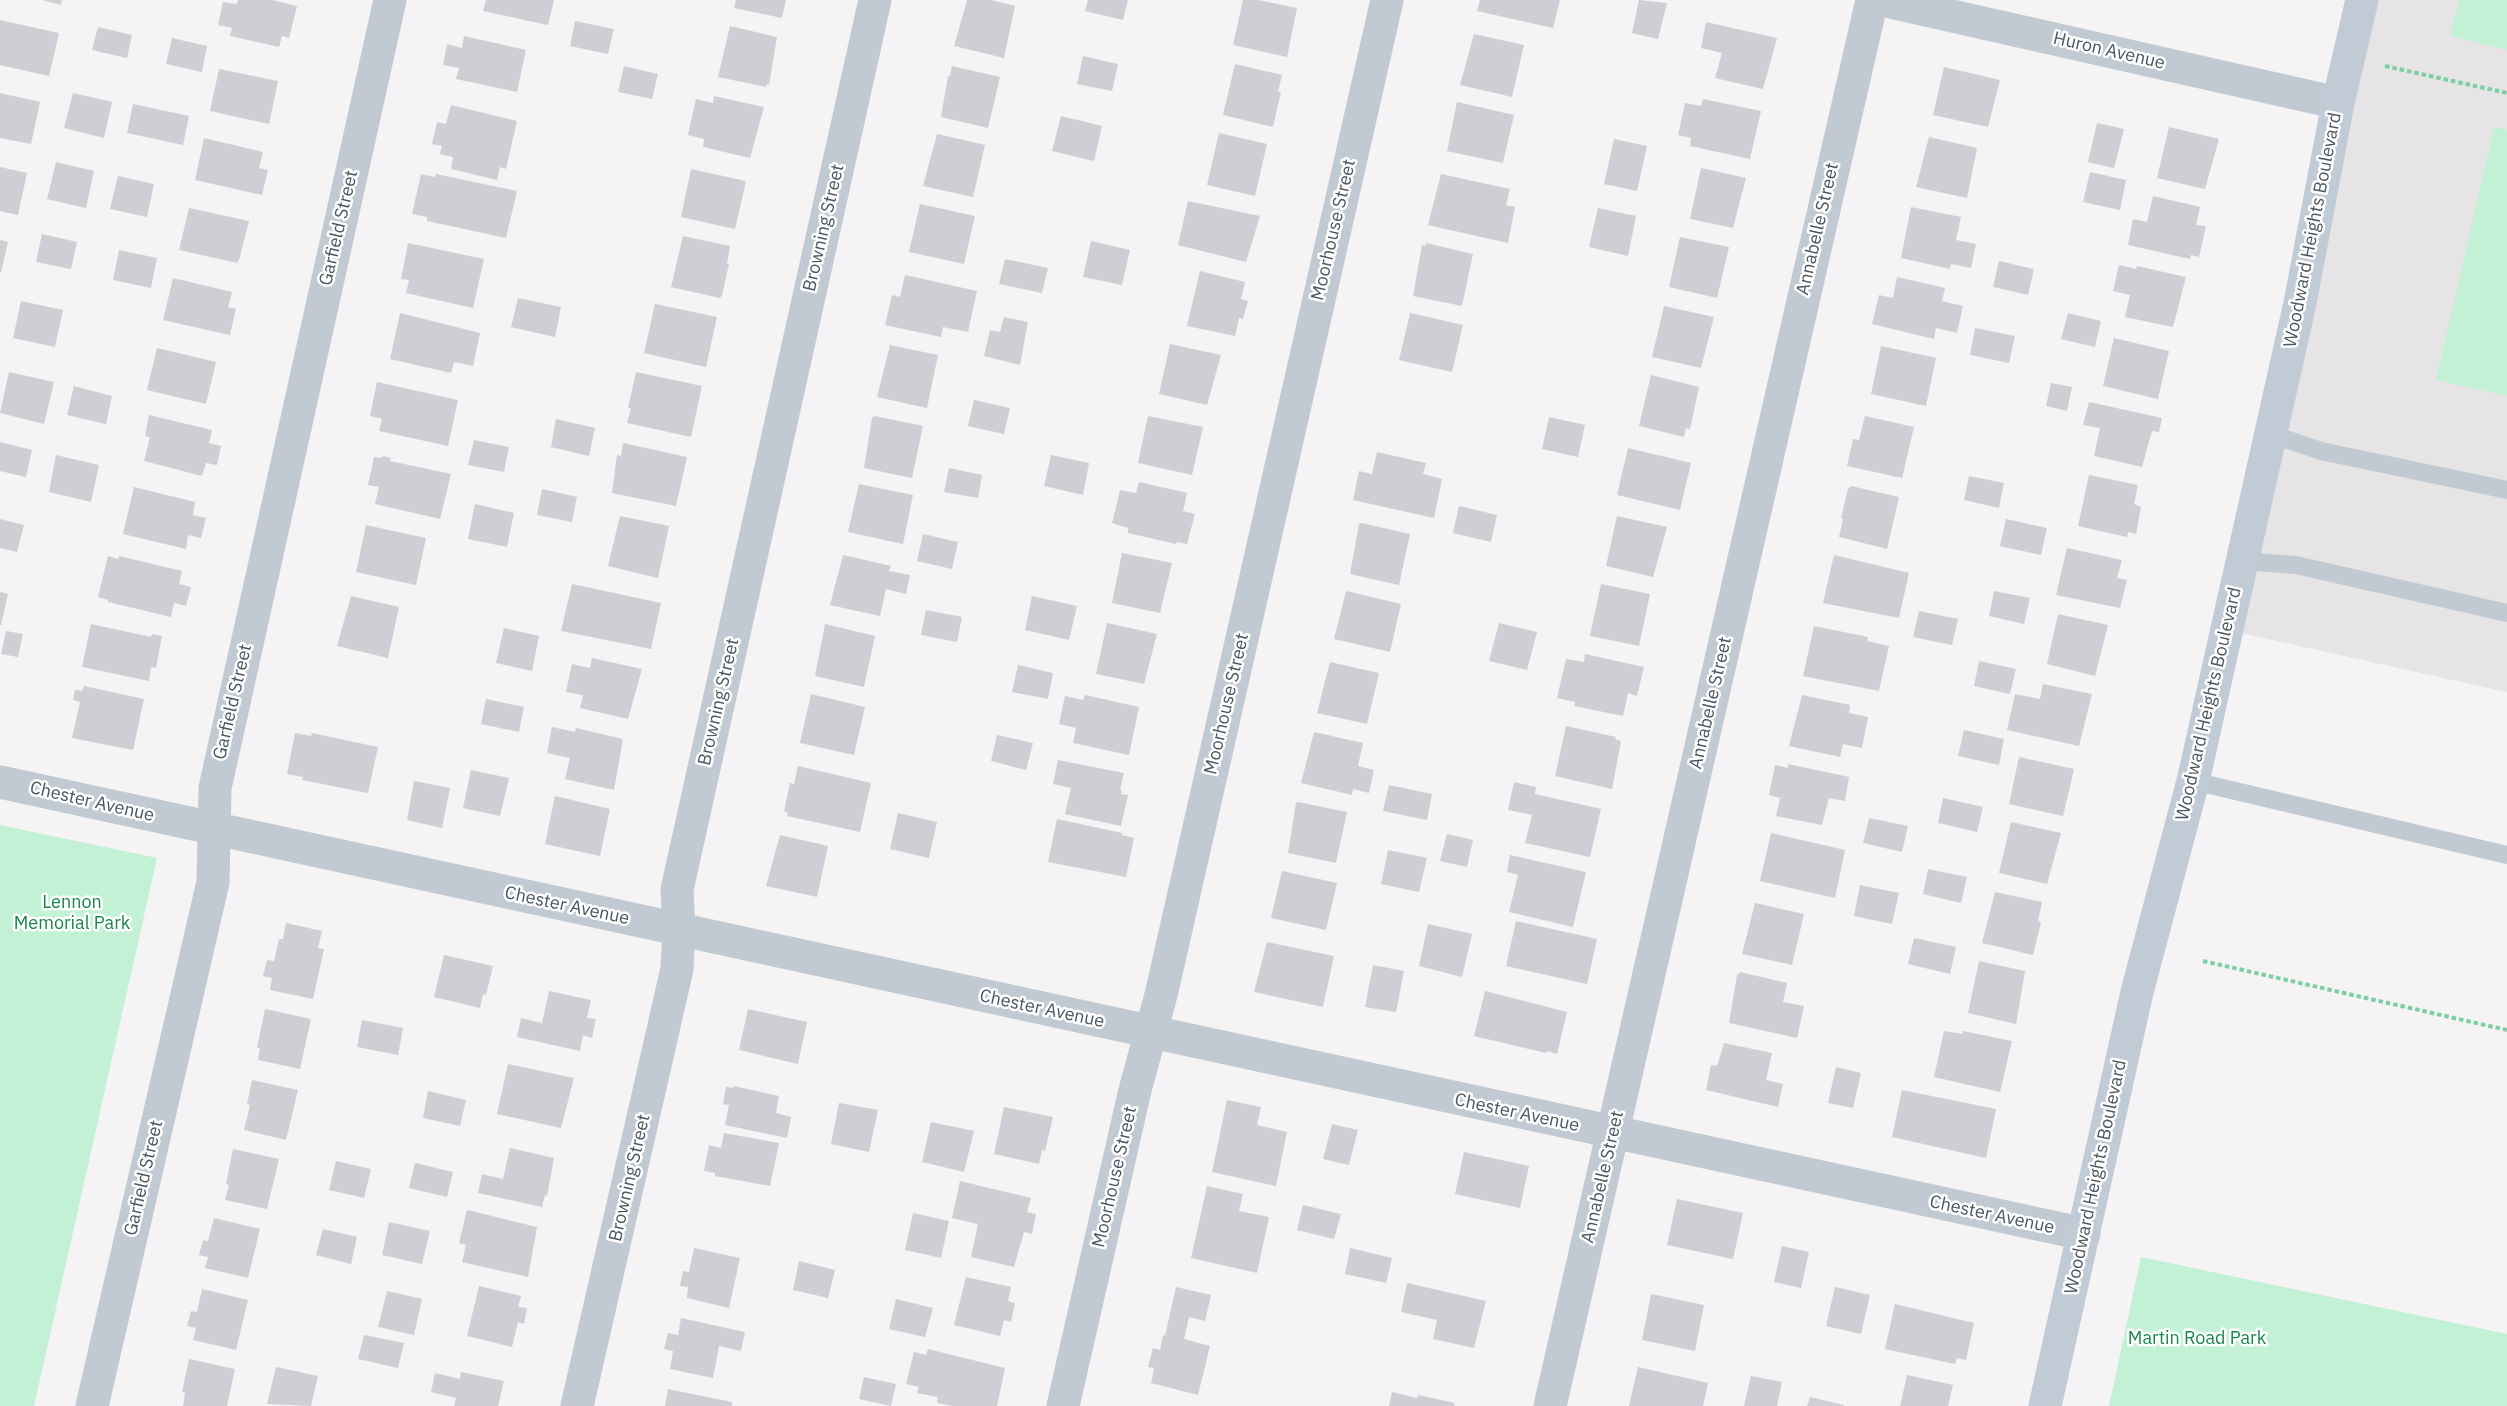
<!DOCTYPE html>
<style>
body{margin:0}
canvas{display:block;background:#f5f3f3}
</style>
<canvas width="2507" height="1406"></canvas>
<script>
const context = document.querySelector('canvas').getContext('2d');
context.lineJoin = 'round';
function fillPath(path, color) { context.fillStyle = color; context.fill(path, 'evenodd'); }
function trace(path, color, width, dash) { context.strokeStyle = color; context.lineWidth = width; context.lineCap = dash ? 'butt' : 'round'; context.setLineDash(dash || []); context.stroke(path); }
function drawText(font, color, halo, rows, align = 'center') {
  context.font = font + ' "IBM Plex Sans",sans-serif'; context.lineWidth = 5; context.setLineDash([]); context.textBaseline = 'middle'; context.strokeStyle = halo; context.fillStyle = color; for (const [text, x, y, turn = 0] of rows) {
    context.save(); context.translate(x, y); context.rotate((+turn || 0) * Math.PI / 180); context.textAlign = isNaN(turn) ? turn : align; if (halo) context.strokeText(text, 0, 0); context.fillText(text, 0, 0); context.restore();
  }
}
fillPath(new Path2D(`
 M2378 0H2507V692L2232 631Z`), '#e6e4e5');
fillPath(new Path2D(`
 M2459 0H2507V50L2450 36Z
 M2494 127 2507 130V396L2436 380Z
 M0 825 157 858 34 1406H0Z
 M2141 1257 2507 1334V1406H2109Z`), '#c3f1d5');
fillPath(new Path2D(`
 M42 0H62L61 5Z
 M238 0H272L297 6 289 38 282 36 279 47 230 36 232 28 218 25 223 2 237 4Z
 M486 0H554L548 25 483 11Z
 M736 0H786L782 18 734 8Z
 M967 0H991L1015 6 1004 58 954 46Z
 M1088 0H1128L1123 20 1085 11Z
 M1243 0H1258L1297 8 1287 57 1233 45Z
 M1480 0H1560L1553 28 1477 11Z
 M1639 0 1667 3 1658 39 1632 33Z
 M0 20 59 33 49 76 0 65Z
 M575 21 614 29 608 54 570 46Z
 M1706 22 1777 38 1763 89 1715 78 1722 53 1701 48Z
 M730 26 777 37 769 85 767 84 766 87 718 77Z
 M98 27 132 35 127 58 92 50Z
 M1474 34 1524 45 1512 97 1460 85Z
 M464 36 526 50 517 92 456 79 459 68 443 65 447 44 462 48Z
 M172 38 207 46 202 72 166 64Z
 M1083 56 1118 64 1112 91 1077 84Z
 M1235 64 1282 75 1278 92H1281L1273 127 1223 115Z
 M624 66 658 74 652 99 618 92Z
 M952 66 1000 77 988 128 941 117 948 76H950Z
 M1944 67 2000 80 1988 127 1933 115Z
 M219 69 278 81 269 124 210 111Z
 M0 93 40 102 31 144 0 138Z
 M73 93 112 102 104 138 64 128Z
 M714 96 764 107 750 158 703 147 704 139 688 135 696 99 713 103Z
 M1703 99 1761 111 1750 159 1690 146 1691 138 1678 135 1685 103 1701 106Z
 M1457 102 1514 115 1503 163 1447 151Z
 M133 104 189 116 183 145 127 133Z
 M451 105 517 121 506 169 500 167 497 180 451 169 453 157 440 154 442 146 432 144 437 122 446 124Z
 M1061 116 1102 126 1094 161 1052 151Z
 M2097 123 2124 129 2114 168 2088 162Z
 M2169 127 2219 139 2205 189 2157 178Z
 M1219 133 1267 144 1255 196 1207 185Z
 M937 134 985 145 973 197 923 186Z
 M1929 137 1977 148 1967 198 1916 187Z
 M204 138 263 152 259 168 268 170 262 195 195 180Z
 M1614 139 1647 146 1637 191 1604 184Z
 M56 162 94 171 86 208 47 199Z
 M0 167 27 173 18 215 0 211Z
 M1701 168 1746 178 1733 228 1690 219Z
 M691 169 746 181 735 229 681 217Z
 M2090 172 2126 180 2120 210 2083 202Z
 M421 174 435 177 436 174 517 191 506 238 427 221V217L412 214Z
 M1441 174 1510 189 1506 205 1515 207 1508 243 1428 225Z
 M118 176 154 184 147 217 110 209Z
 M2153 196 2200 207 2196 225 2206 226 2199 257 2191 255 2190 259 2128 245 2133 219 2147 222Z
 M1188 201 1260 216 1246 262 1178 245Z
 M920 204 975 216 964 264 909 252Z
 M1911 207 1961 217 1956 240 1976 244 1971 268 1951 264 1950 269 1901 258Z
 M189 208 249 221 239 260 237 263 179 250Z
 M1598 208 1636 216 1628 256 1589 247Z
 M42 234 77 242 71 269 36 262Z
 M683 236 730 246 727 264H729L722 295 720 298 671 287Z
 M1680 237 1729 247 1717 298 1669 287Z
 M0 240 8 242 1 272H0Z
 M1091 241 1130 250 1122 285 1083 277Z
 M408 243 484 259 473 308 406 293 409 280 401 279Z
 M1426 243 1473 254 1462 306 1413 296 1422 245 1425 246Z
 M119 250 157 258 151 288 113 280Z
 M1005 259 1048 268 1042 293 999 284Z
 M1999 261 2034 269 2028 295 1993 287Z
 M2119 265 2136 269 2137 266 2186 277 2173 327 2125 317 2130 295 2113 291Z
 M1200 271 1245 282 1241 299 1248 301 1243 319 1239 318 1235 336 1187 326Z
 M905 275 977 291 968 332 943 327 941 337 885 325 892 295 900 297Z
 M1897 277 1945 288 1942 301 1963 306 1957 333 1936 328 1934 339 1872 324 1879 295 1893 298Z
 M173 278 232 292 228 307 236 309 230 335 163 320Z
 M518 298 561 307 555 337 511 327Z
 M21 301 63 310 55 347 13 338Z
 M655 304 717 317 706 367 644 353Z
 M1664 306 1714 317 1701 368 1652 357Z
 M400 313 480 333 473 366 454 362 451 373 390 359Z
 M1410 313 1463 325 1452 372 1399 360Z
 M2068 313 2101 321 2095 347 2061 339Z
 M1004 317 1028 322 1020 365 984 356 990 330 1000 332Z
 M1975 328 2015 336 2009 363 1970 355Z
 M2114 338 2169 351 2158 399 2103 386Z
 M1170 344 1221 355 1207 405 1159 394Z
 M890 345 938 355 927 408 877 397Z
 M1881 346 1936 358 1926 406 1871 394Z
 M157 348 216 362 206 404 147 390Z
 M9 372 54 382 44 424 0 413Z
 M636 372 702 386 691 437 627 423 631 408H628Z
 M1651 375 1699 387 1690 429 1686 428 1684 437 1639 426Z
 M377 382 458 400 448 446 379 431 382 419 370 416Z
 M2051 383 2072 387 2067 411 2046 406Z
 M74 386 112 396 106 424 67 415Z
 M974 400 1010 408 1004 434 968 426Z
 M2089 402 2162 418 2159 432 2152 431 2142 467 2094 456 2100 428 2083 425Z
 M149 415 212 430 209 443 221 446 217 465 206 463 202 476 144 461 150 437 145 436Z
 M875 416 923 426 912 478 864 468 872 418Z
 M1148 416 1203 427 1192 475 1138 463Z
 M1865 416 1914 427 1902 478 1847 466 1853 439 1859 440Z
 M1549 417 1585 425 1578 457 1542 449Z
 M556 419 595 428 589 456 551 447Z
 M474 440 509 447 504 472 468 465Z
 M0 442 32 450 26 477 0 471Z
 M623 443 687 457 676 506 612 493 617 455 621 456Z
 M1628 448 1691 463 1680 510 1617 495Z
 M1377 452 1426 463 1423 474 1442 479 1434 518 1353 500 1359 471 1372 474Z
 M56 455 99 465 91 502 49 492Z
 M1051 455 1089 463 1083 495 1044 486Z
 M383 456 391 458 390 461 451 474 440 519 375 504 379 487 368 485 374 457 382 458Z
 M949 468 982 475 978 498 944 492Z
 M2089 475 2138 485 2134 504 2141 507 2136 534 2128 532 2127 537 2078 526Z
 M1969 476 2004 483 1999 508 1964 500Z
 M1139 482 1187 493 1183 511 1195 514 1187 544 1177 542 1176 544 1128 533V528L1112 523 1120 490 1136 493Z
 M859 484 913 495 903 544 848 532Z
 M1851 486 1899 497 1887 549 1839 537 1843 519 1841 518 1848 489Z
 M134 487 195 502 193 515 206 518 201 538 188 535 186 549 123 534Z
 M542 489 577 497 572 522 537 515Z
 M475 504 514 513 507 547 468 539Z
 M1459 506 1497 515 1491 542 1453 533Z
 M620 516 669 526 658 578 608 566Z
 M1617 516 1667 527 1653 577 1606 566Z
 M0 519 24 525 17 552 0 548Z
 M2006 519 2047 528 2041 555 2000 546Z
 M1361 523 1410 534 1399 585 1350 574 1359 524Z
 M366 525 426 538 416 585 356 572Z
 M923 534 958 542 952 569 917 561Z
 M2067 548 2122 560 2117 578 2127 580 2120 608 2056 595Z
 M1122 553 1172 563 1160 613 1112 603Z
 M843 555 891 566 889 571 910 575 906 594 886 589 880 616 830 605Z
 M1834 555 1909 573 1899 618 1823 603Z
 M108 556 118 559 119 556 182 571 179 584 191 587 186 606 174 603 171 617 108 602V600L98 597Z
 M572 584 661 603 651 649 561 631Z
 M1601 584 1650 594 1639 646 1590 636Z
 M1346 591 1401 604 1390 652 1334 639Z
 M1994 591 2030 598 2024 624 1989 616Z
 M0 592 8 594 1 625H0Z
 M351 596 399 607 388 658 337 646Z
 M1032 596 1077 606 1069 640 1025 630Z
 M926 610 962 617 957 642 921 635Z
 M1919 611 1958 619 1952 645 1913 637Z
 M2058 614 2108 625 2095 676 2047 664Z
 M1107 623 1157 634 1144 684 1096 674Z
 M1499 623 1537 632 1527 670 1489 661Z
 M91 624 151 637 152 634 162 636 156 668 151 667 149 681 82 667Z
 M825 624 875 636 864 687 815 676Z
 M1814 626 1868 637 1867 641 1889 646 1879 691 1803 676Z
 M504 628 539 636 532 671 496 663Z
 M6 631 23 634 18 657 1 654Z
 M1585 654 1644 667 1637 696 1628 693 1623 716 1574 706 1575 702 1557 698 1566 659 1584 662Z
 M592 658 642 669 628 719 580 708 583 695 566 692 572 664 590 668Z
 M1979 661 2016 669 2010 694 1974 686Z
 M1330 662 1379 673 1367 724 1317 713Z
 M1018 665 1053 673 1048 699 1012 692Z
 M2043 684 2092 694 2079 746 2007 730 2015 694 2040 699Z
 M84 686 144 699 133 750 72 738 80 702 73 700 75 690 82 691Z
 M811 694 865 707 854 755 800 743Z
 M1085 695 1139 707 1129 755 1073 743 1076 728 1059 724 1065 696 1083 700Z
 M1802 695 1850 705 1849 713 1868 717 1862 748 1843 744 1840 757 1789 746Z
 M486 699 524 707 519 732 481 724Z
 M1566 726 1616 737 1615 739 1621 741 1612 789 1555 776Z
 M552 727 575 732 576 728 623 739 614 790 565 779 570 758 547 753Z
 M1964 730 2004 739 1999 765 1958 756Z
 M1314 732 1363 743 1358 766 1374 770 1369 793 1353 789 1352 795 1301 783Z
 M295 733 311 736 312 733 378 747 368 793 302 780 303 777 287 774Z
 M997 735 1033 743 1026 770 991 761Z
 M2019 757 2074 769 2063 816 2009 804Z
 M1058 760 1124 773 1120 790H1122L1121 794 1128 795 1121 826 1065 814 1071 788 1053 784Z
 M1788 764 1849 777 1845 801 1829 798 1822 825 1776 816 1780 798 1769 795 1775 765 1788 768Z
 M798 766 871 783 860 832 787 816 788 813 784 811 790 783 794 784Z
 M471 770 509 778 500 816 463 808Z
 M414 781 450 788 442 828 407 820Z
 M1514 782 1536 787 1535 794 1601 809 1590 857 1525 843 1532 815 1508 810Z
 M1389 785 1432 794 1427 820 1383 811Z
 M555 796 610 809 600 856 545 844Z
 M1943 798 1983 807 1977 832 1938 823Z
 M1298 802 1347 812 1336 863 1288 853 1296 803Z
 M898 813 937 822 929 858 890 849Z
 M1869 818 1908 826 1902 852 1863 843Z
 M1057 819 1122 833V835L1134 838 1126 877 1048 862Z
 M2011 822 2061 833 2047 884 1999 873Z
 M1771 833 1845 850 1835 898 1760 881Z
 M1447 834 1473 840 1467 867 1440 861Z
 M780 835 828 846 817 897 766 886Z
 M1388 850 1427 858 1419 892 1381 884Z
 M1510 855 1586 872 1573 927 1509 912 1518 875 1507 872Z
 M1928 869 1967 877 1961 903 1923 894Z
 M1282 871 1337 883 1326 930 1271 918Z
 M1860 885 1899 893 1892 924 1854 916Z
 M1995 892 2042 902 2038 921 2041 922 2033 955 1982 943Z
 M1755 903 1804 914 1792 965 1742 954Z
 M1516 921 1597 939 1587 984 1506 966Z
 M286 923 322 931 318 948 324 949 313 999 270 990 272 978 263 976 267 960 274 961 279 939H283Z
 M1428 924 1472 934 1462 977 1419 966Z
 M1914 938 1956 947 1950 974 1908 964Z
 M1267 942 1334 956 1323 1007 1254 992Z
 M444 955 493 966 486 995 483 994 480 1008 434 997Z
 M1979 961 2025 971 2016 1024 1968 1013Z
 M1373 965 1404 971 1396 1012 1365 1007Z
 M1740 972 1787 983 1783 1002 1804 1006 1797 1038 1729 1023 1737 975Z
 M549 991 591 1000 587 1018 596 1019 592 1038 583 1035 580 1051 517 1037 521 1018 542 1023Z
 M1485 991 1567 1012 1557 1054 1547 1051 1546 1053 1474 1036Z
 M265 1009 311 1019 300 1069 258 1060 260 1048H257Z
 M748 1009 807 1022 798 1064 739 1050Z
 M362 1020 403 1028 398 1055 357 1047Z
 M1944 1031 1963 1034V1031L2012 1041 2000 1092 1934 1077Z
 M1724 1043 1772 1053 1766 1080 1783 1084 1778 1107 1706 1090 1711 1065 1717 1066Z
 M508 1064 574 1078 561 1128 497 1114Z
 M1836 1067 1861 1073 1853 1108 1828 1103Z
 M252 1080 298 1090 286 1140 244 1130 250 1105 247 1104Z
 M734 1086 779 1096 776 1113 791 1117 787 1138 725 1125 729 1105 723 1104 726 1087 733 1088Z
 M1902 1090 1996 1109 1986 1158 1892 1137Z
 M428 1091 466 1100 460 1126 423 1118Z
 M1227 1100 1261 1107 1257 1125 1287 1132 1276 1186 1212 1172Z
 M839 1103 878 1110 869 1152 831 1144Z
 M1004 1107 1053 1117 1045 1151 1042 1150 1039 1164 994 1154Z
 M931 1122 974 1131 964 1172 922 1162Z
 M1332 1124 1358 1130 1349 1165 1323 1159Z
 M724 1133 779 1143 770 1186 715 1176V1173L704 1171 709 1145 721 1148Z
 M510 1148 554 1158 547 1196 545 1195 542 1207 478 1193 482 1174 503 1179Z
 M233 1149 279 1159 267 1209 225 1200 229 1185 226 1184Z
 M1464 1152 1529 1166 1520 1208 1455 1194Z
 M336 1161 371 1169 364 1198 329 1190Z
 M415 1163 453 1172 447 1197 409 1188Z
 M960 1181 1031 1198 1027 1212 1036 1214 1032 1234 1024 1232 1014 1267 971 1257 978 1224 952 1218Z
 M1207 1186 1243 1194 1239 1211 1269 1217 1257 1273 1191 1258Z
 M1677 1199 1743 1213 1733 1259 1667 1245Z
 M1303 1205 1341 1214 1334 1239 1297 1230Z
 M467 1210 537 1227 528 1277 462 1262 466 1245 459 1243Z
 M913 1213 949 1221 941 1258 905 1250Z
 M214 1218 260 1229 248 1278 205 1268 208 1257 199 1255 203 1240 208 1241Z
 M389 1222 430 1231 422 1264 382 1255Z
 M323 1229 357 1237 351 1264 316 1255Z
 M1782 1246 1809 1252 1801 1288 1774 1282Z
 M694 1248 740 1258 729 1308 687 1298 688 1287 680 1286 683 1271 689 1272Z
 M1350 1248 1392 1258 1386 1283 1345 1274Z
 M799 1261 835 1270 828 1298 793 1290Z
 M966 1277 1011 1287 1008 1301 1015 1303 1011 1322 1004 1320 1000 1336 954 1325Z
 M1407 1283 1486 1301 1474 1348 1433 1339 1437 1320 1401 1312Z
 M479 1286 521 1296 518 1307 527 1308 524 1324 518 1322 512 1347 467 1336Z
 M1176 1287 1211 1295 1205 1321 1189 1317 1184 1339 1210 1346 1198 1395 1151 1383 1154 1368 1148 1367 1153 1348 1160 1350 1163 1335 1165 1336Z
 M1835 1287 1870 1295 1861 1334 1826 1326Z
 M202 1289 248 1300 236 1350 193 1340 196 1328 187 1326 191 1311 197 1312Z
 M387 1291 422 1299 414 1335 378 1327Z
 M1651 1294 1704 1305 1695 1351 1642 1340Z
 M896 1299 933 1308 925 1337 889 1329Z
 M1895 1304 1974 1323 1966 1360 1957 1358 1955 1364 1885 1349Z
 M681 1318 745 1332 741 1351 719 1346 713 1378 670 1369 673 1351 664 1349 668 1333 678 1335Z
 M364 1335 404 1343 398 1368 358 1359Z
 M928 1349 1005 1368 997 1406H952L937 1403 938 1397 917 1393 919 1387 906 1384 914 1352 926 1355Z
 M189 1359 235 1369 227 1406H183L185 1393 182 1392Z
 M276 1367 318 1376 311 1406 267 1404Z
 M1638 1367 1708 1383 1703 1406H1629Z
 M461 1372 504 1381 498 1406H454L456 1398 431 1392 435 1373 460 1379Z
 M1907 1375 1953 1385 1948 1406H1900Z
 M1751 1376 1782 1382 1777 1406H1744Z
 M864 1377 896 1384 891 1406 859 1399Z
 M668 1389 732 1402V1406H665Z
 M1392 1392 1417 1398 1418 1395 1455 1403 1454 1406H1389Z
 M1810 1397 1844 1405V1406H1807Z`), '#cdcfd5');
trace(new Path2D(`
 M2385 66 2507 93
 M2203 961 2507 1030`), '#7ad0a6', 4, [4.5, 3]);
trace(new Path2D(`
 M2271 434 2321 451 2507 490
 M2242 561 2296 565 2507 613
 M2193 781 2507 855`), '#c1cad2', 18);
trace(new Path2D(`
 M1881 0 2338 103
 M0 782 2084 1234
 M92 1406 213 882 215 788 390 0
 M577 1406 677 969 679 930 677 890 680 876 875 0
 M1063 1406 1135 1090 1161 995 1387 0
 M1550 1406 1872 0`), '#c1cad2', 33);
trace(new Path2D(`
 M2045 1406 2137 992 2193 781 2300 303 2338 103 2362 0`), '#c1cbd6', 33);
drawText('18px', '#4a5661', '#fff', [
 ["Huron Avenue",2109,51,13],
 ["Garfield Street",339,228,-77],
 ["Browning Street",824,228,-77],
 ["Annabelle Street",1818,229,-77],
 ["Moorhouse Street",1334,230,-77],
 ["Woodward Heights Boulevard",2313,230,-79],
 ["Garfield Street",233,702,-77],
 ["Browning Street",719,702,-77],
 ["Annabelle Street",1711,703,-77],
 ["Moorhouse Street",1227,704,-77],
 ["Woodward Heights Boulevard",2209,704,-77],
 ["Chester Avenue",92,802,13],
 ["Chester Avenue",567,906,12],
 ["Chester Avenue",1042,1009,12],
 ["Chester Avenue",1517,1113,12],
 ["Moorhouse Street",1115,1177,-77],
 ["Annabelle Street",1603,1177,-77],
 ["Woodward Heights Boulevard",2096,1177,-78],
 ["Garfield Street",144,1178,-77],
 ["Browning Street",630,1178,-77],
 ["Chester Avenue",1992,1215,12]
]);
drawText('18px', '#17864f', '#fff', [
 ["Lennon",72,903],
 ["Memorial Park",72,924],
 ["Martin Road Park",2197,1339]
]);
</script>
